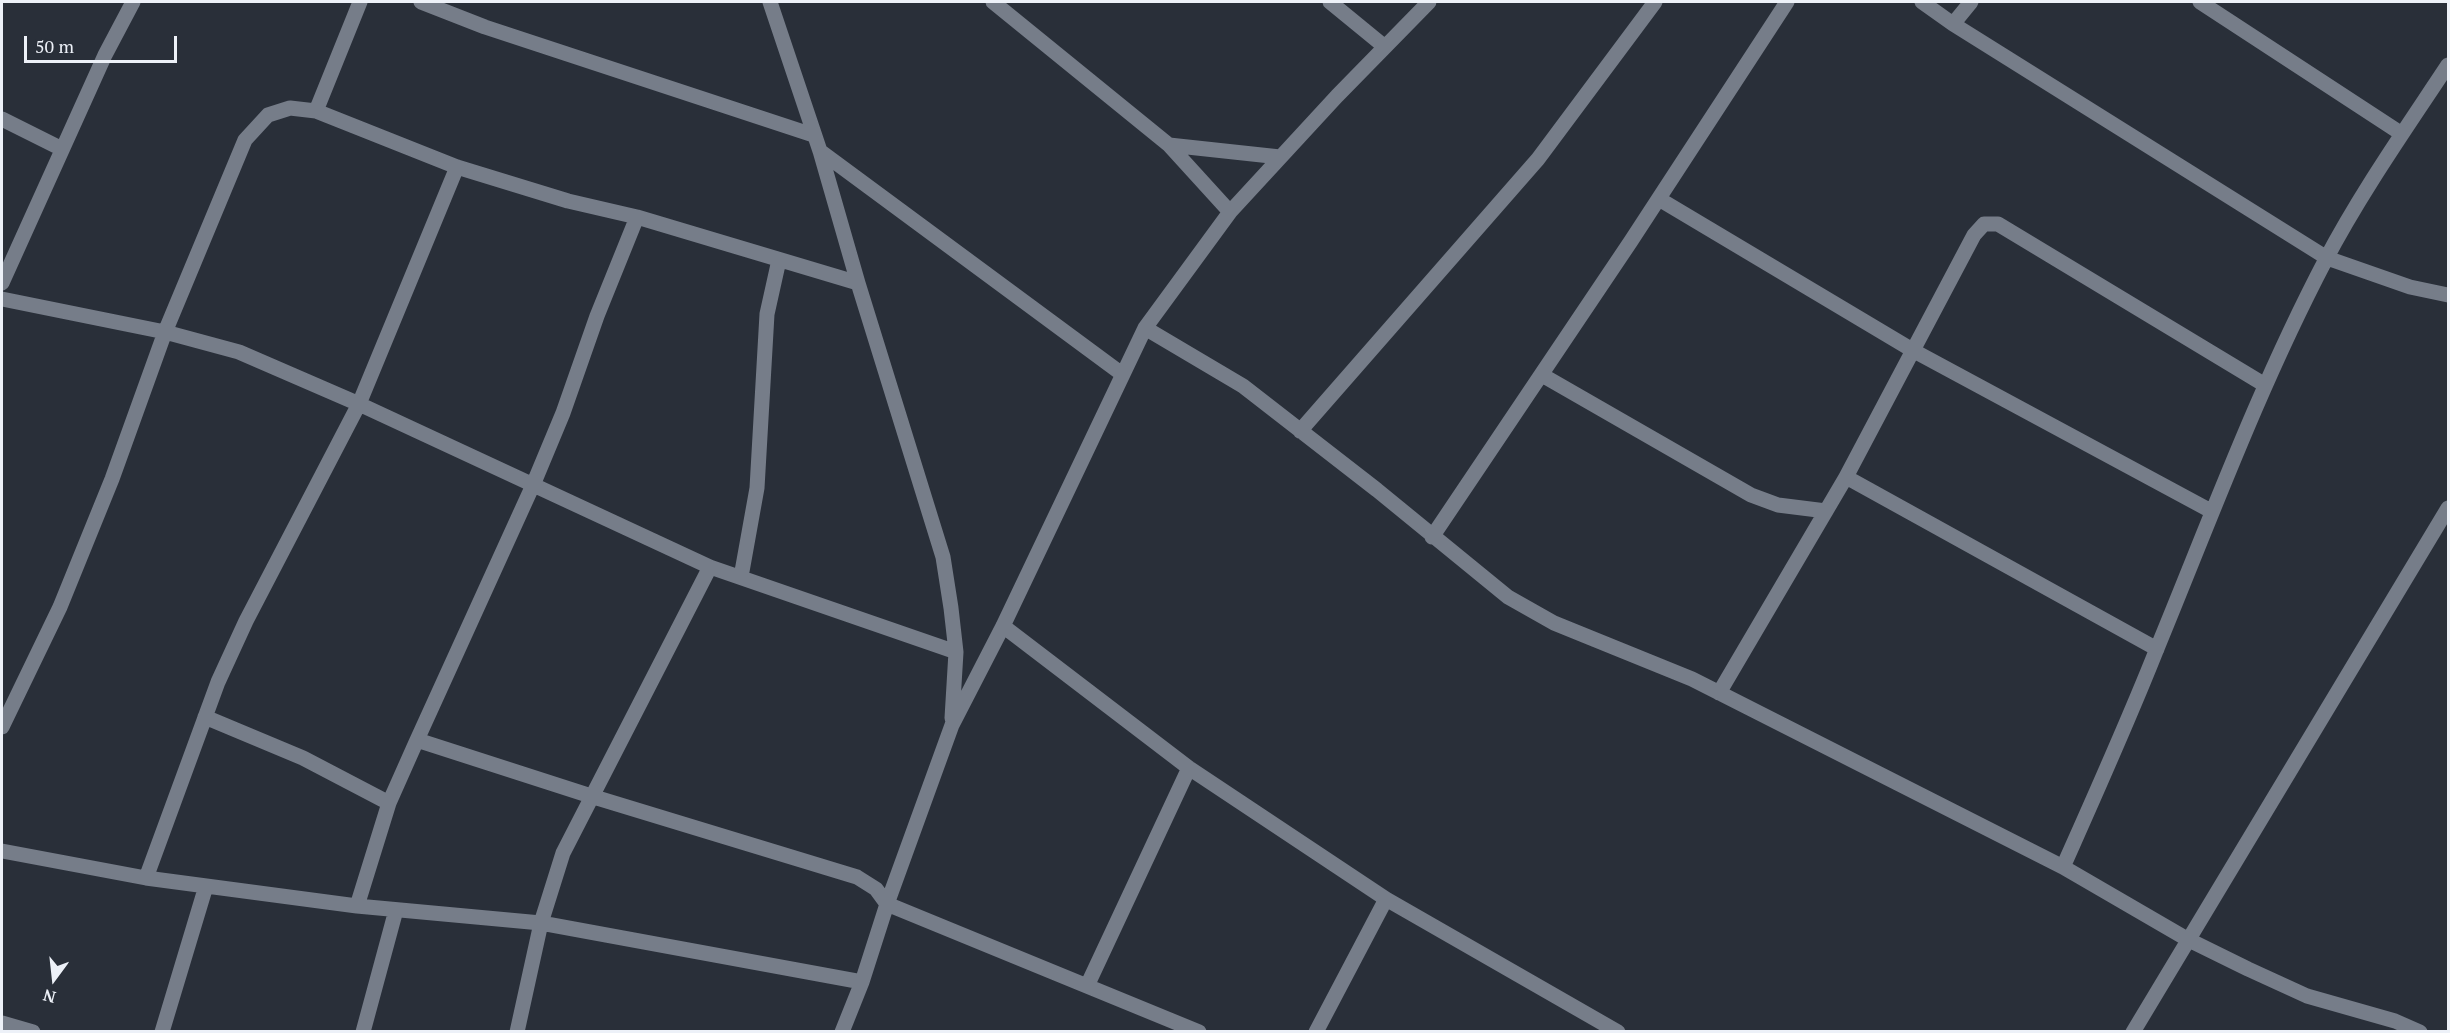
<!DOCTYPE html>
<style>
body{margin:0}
#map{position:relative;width:2450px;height:1033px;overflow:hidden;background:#292f39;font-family:"PT Serif",serif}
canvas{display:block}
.frame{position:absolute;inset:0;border:3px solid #edf1f8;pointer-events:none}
.north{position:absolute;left:24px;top:949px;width:60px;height:60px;-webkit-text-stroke:4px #292f39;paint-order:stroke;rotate:195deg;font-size:16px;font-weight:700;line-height:24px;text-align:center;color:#edf1f8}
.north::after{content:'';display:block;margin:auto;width:21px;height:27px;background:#edf1f8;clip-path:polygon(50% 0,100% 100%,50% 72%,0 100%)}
.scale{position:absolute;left:24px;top:36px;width:153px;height:27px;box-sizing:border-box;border:3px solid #edf1f8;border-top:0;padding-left:8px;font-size:18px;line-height:21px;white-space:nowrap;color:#edf1f8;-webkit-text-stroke:4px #292f39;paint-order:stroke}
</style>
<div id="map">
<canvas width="2450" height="1033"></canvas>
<div class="frame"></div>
<div class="north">N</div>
<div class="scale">50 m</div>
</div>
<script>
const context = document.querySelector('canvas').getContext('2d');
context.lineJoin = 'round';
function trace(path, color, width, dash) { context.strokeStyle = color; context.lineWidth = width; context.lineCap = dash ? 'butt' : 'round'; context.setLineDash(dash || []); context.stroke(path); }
trace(new Path2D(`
 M421 2 485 27 813 135
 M770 2 820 151 858 283 943 557 951 608 956 652 952 718
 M993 2 1169 145 1230 212
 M1330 2 1385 47
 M1922 2 1953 24 2327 258 2410 287 2448 295
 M2200 2 2402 134
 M1953 24 1971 2
 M316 111 360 2
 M2 119 62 149
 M1169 145 1280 157
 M820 151 1122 374
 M1659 199 1914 351 2211 511
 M2 283 105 55 133 2
 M2 299 165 332 239 352 359 404 710 567 956 652
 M1145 328 1243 386 1377 490 1508 597 1554 623 1692 679 2063 867 2187 939 2248 969 2307 996 2395 1021 2420 1032
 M1542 375 1751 495 1778 505 1826 511
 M1300 431 1538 159 1655 2
 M1846 477 2157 649
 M1432 537 1631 241 1787 2
 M741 577 757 488 767 314 779 260
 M1003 626 1189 768 1386 899 1618 1032
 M1719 693 1846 477 1974 235 1984 224H1998L2265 385
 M205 717 303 758 389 803
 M2 727 60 607 112 479 165 332 245 140 268 115 290 108 316 111 457 167 568 201 637 217 858 283
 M417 740 533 485 563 413 597 316 637 217
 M2 851 146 878 357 906 541 923 862 982
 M2063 867C2095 795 2127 724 2156 651 2210 520 2259 387 2325 261 2360 194 2407 127 2448 65
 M146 878 218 682 246 621 359 404 457 167
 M357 906 389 803 417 740 594 797 857 877 876 889 887 904 1199 1032
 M1087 986 1189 768
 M2 1023 33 1032
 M162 1032 206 886
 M363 1032 396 910
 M517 1032 541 923 563 853 710 567
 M842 1032 862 982 887 904 952 725 1003 626 1145 328 1230 212 1337 96 1429 2
 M1316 1032 1386 899
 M2133 1032 2448 508`), '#767d89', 15);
</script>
